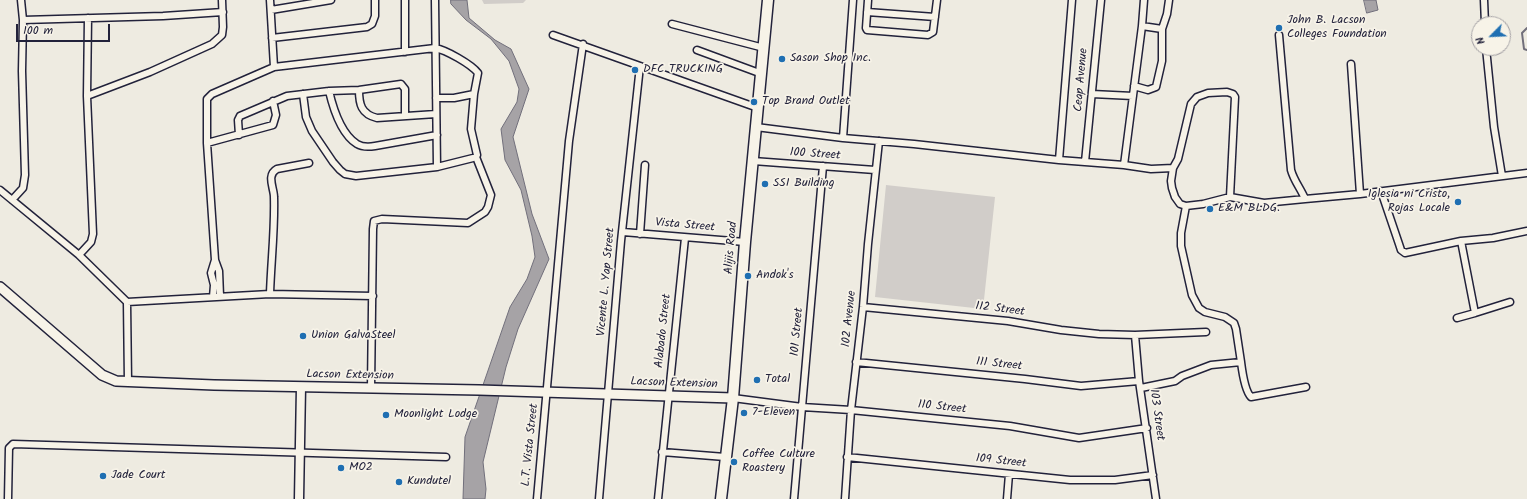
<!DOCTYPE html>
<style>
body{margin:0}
#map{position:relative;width:1527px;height:499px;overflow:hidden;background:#eeebe1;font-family:Kalam,sans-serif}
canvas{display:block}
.north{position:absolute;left:1471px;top:16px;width:40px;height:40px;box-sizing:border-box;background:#f7f3e8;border:1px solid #a29fa3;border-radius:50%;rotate:246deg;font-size:11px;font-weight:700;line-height:16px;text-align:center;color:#22223b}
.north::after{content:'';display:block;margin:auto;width:14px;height:18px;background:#1f6fb2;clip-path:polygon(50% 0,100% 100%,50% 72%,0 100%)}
.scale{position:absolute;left:16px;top:24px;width:94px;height:18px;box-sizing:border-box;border:2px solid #22223b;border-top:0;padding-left:5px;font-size:12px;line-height:14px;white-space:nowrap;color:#22223b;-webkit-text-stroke:3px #f7f3e8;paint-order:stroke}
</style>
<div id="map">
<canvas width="1527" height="499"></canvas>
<div class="north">N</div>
<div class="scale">100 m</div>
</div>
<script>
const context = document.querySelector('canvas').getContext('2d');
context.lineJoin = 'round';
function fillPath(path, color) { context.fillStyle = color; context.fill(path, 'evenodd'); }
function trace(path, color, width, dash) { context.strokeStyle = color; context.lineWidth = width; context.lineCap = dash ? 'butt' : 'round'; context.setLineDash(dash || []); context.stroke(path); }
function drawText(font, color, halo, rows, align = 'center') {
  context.font = font + ' Kalam,sans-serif'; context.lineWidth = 3.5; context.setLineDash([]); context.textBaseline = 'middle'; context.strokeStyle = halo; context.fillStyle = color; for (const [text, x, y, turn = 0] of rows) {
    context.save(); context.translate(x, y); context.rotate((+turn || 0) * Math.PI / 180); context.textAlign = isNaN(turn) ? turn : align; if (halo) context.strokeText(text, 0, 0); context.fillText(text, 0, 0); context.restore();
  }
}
fillPath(new Path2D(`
 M482 0H526L523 3 484 4Z
 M886 185 995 197 983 309 875 297Z`), '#d1cdc9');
const water = new Path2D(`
 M451 0H467L469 18 495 40 511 49 529 89 513 137 532 214 549 259 518 329 506 367 483 462 486 489 485 499H463L465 437 510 307 527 279 535 257 532 236 521 190 505 160 501 129 517 102 519 89 509 61 491 39 466 20 451 4Z
 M1364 0H1376L1378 10 1367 13Z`);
fillPath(water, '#a6a3a6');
trace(water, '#716f7b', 1);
trace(new Path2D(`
 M1527 28 1522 33 1524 49 1527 50`), '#716f7b', 2);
const minor = new Path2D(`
 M270 0 274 67
 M405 0V52
 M435 0 437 167
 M868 0 866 28 867 30 928 35 933 32 937 0
 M1484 0 1485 24
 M271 10 331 0
 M867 12 935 17
 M23 20 163 16 223 12
 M672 24 764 48
 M1142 26 1162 29
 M553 35 758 108
 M1279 35 1291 170C1294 181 1301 189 1305 199
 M272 38 367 27 372 24 375 16V0
 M1486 48 1494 127 1502 176
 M697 50 762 74
 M1351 64 1360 194
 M1134 86 1148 90 1156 87 1162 61V29L1167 14 1169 0
 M359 90C359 104 361 114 377 118L436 114
 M329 91C333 108 341 134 357 144 362 147 369 147 375 146L437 135
 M1092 94 1133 96
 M87 96 88 18
 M436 98H454L474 94
 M756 127 843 138 914 144 1059 160 1124 165 1151 169 1173 168
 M239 135 238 120 240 116 287 96 329 91 359 90 401 84 405 89V115
 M843 138 853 0
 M207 143 273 125 276 115 273 101
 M1059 160 1072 0
 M753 161 875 170
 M1085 162 1101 0
 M1124 165 1142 26 1144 0
 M0 190 79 255 127 302 128 382
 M1381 191 1399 244 1401 250 1405 253 1461 241 1493 238 1527 231
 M1230 197 1235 97 1233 94 1227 92 1208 93 1197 97 1191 104 1178 159 1173 168 1171 181 1172 188 1175 197 1180 204 1186 206 1203 204 1230 197 1264 203 1305 199 1360 194 1527 173
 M12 200 23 188 25 175 22 71 23 20 21 0
 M1186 206 1181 233V246L1192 295 1199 308 1205 312 1225 317 1234 323 1236 329 1241 362
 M623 232 745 242
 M640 234 645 165
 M1461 241 1475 313 1510 302
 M79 255 91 242 93 234 87 96 150 72 212 44 222 35 223 27 222 0
 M270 294C271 262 275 229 274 197 274 188 266 175 277 169L309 163
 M220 296 219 271 215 260 207 143V99L212 94 274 67 435 48C446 50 471 64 478 73L474 94 471 129 477 155 476 157 473 158 437 167 356 176 345 174 340 170 333 162 312 131 306 117 303 94
 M213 297 214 285 211 273 215 260
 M127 302 270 294 373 296
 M863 307 1008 321 1061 330 1099 334 1135 335 1206 332
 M1457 318 1475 313
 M1135 335 1139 381 1156 499
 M856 362 1025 379 1081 386 1139 381
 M371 388 373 229 374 221 382 219 468 223 485 212 488 207 491 195 476 157
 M1141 388 1175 381 1182 376 1211 365 1241 362C1242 370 1245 391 1251 397L1306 387
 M733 398 802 407 851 410 1010 426 1079 438 1147 428
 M662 452 725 457
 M847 457 1070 480H1115L1153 475
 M8 499 9 448 13 444 446 457
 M537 499 569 141 583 44
 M599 499 621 241 640 66
 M658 499 685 238
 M794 499 823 166
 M845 499 851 410 863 307 868 244 879 141
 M1007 499 1009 474`);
const tertiary = new Path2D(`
 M299 499 301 387`);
const secondary = new Path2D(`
 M0 287 102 375 116 381 214 385 479 390 733 398`);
const primary = new Path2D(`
 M721 499 733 398 745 242 768 0`);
trace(minor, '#22223b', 9);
trace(tertiary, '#22223b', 11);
trace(secondary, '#22223b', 12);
trace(primary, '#22223b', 13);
trace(minor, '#f7f3e8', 6);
trace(tertiary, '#f7f3e8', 8);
trace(secondary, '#f7f3e8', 9);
trace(primary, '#f7f3e8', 10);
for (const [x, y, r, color] of [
 [1279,28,4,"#1f6fb2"],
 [782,59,4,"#1f6fb2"],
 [635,70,4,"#1f6fb2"],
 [754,102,4,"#1f6fb2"],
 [765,184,4,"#1f6fb2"],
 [1458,202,4,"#1f6fb2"],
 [1210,209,4,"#1f6fb2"],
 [748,276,4,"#1f6fb2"],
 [303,336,4,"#1f6fb2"],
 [757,380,4,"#1f6fb2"],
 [744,413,4,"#1f6fb2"],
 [386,415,4,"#1f6fb2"],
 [734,462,4,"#1f6fb2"],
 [341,468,4,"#1f6fb2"],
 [103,476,4,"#1f6fb2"],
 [399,482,4,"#1f6fb2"]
]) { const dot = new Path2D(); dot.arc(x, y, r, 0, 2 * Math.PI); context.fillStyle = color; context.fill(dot); trace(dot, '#f7f3e8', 1.5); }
drawText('12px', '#22223b', '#f7f3e8', [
 ["John B. Lacson",1287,21],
 ["Colleges Foundation",1287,35],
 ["Sason Shop Inc.",790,59],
 ["DFC TRUCKING",643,70],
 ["Top Brand Outlet",762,102],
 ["SSI Building",773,184],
 ["Iglesia ni Cristo,",1450,195,"right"],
 ["Rojas Locale",1450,209,"right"],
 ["E&M BLDG.",1218,209],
 ["Andok's",756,276],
 ["Union GalvaSteel",311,336],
 ["Total",765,380],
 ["7-Eleven",752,413],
 ["Moonlight Lodge",394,415],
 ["Coffee Culture",742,455],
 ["Roastery",742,469],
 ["MO2",349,468],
 ["Jade Court",111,476],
 ["Kundutel",407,482]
], 'left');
drawText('12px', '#22223b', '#f7f3e8', [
 ["Ceap Avenue",1082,80,-85],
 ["100 Street",815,155,4],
 ["Vista Street",685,226,5],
 ["Alijis Road",732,248,-85],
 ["Vicente L. Yap Street",607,282,-85],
 ["112 Street",1000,310,7],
 ["102 Avenue",850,319,-84],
 ["Alabado Street",664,331,-84],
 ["101 Street",798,332,-85],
 ["111 Street",999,365,6],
 ["Lacson Extension",350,376,1],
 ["Lacson Extension",674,384,2],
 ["110 Street",942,408,6],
 ["103 Street",1156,415,82],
 ["L.T. Vista Street",531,445,-84],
 ["109 Street",1001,462,6]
]);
</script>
